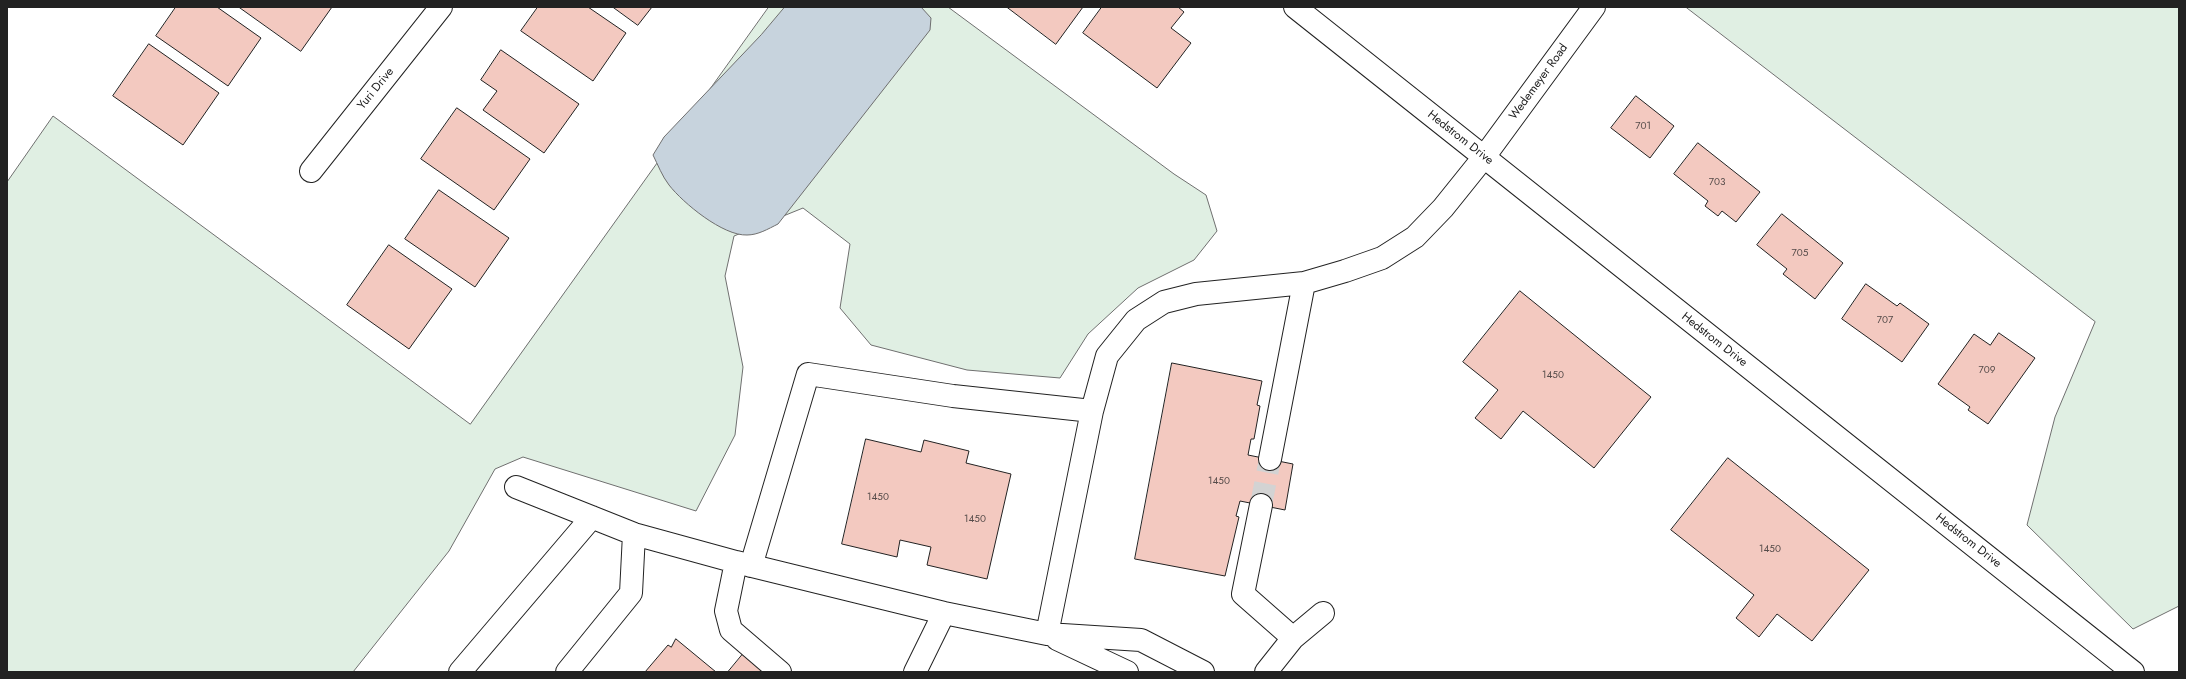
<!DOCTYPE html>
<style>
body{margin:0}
#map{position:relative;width:2186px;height:679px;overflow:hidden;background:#fff;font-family:Jost,sans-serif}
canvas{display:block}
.frame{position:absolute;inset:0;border:8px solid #222;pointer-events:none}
</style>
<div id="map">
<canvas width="2186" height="679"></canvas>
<div class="frame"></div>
</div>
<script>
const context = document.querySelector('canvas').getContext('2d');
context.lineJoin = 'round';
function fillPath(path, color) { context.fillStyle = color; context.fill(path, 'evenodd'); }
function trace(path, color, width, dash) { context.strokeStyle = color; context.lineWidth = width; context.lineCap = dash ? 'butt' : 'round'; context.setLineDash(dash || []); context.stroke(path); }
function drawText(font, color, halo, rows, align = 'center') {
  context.font = font + ' Jost,sans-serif'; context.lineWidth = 3; context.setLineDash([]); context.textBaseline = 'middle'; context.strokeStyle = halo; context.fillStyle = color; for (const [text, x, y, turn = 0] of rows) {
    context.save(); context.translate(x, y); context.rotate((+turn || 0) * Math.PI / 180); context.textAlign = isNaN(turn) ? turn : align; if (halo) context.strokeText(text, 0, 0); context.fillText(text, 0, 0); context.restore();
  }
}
const green = new Path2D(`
 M769 7H948L1174 174 1206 195 1217 231 1194 260 1138 288 1088 334 1060 378 967 370 871 345 840 308 850 244 803 208 734 236 725 276 743 367 735 435 696 511 523 457 495 469 449 551 353 672H7V182L53 116 470 424Z
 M1686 7H2179V606L2133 629 2027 525 2055 417 2095 322Z`);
fillPath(green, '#e0efe3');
trace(green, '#6f6f6f', 1);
const water = new Path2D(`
 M785 7H921L931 18 930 30 778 224C768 229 758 235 747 235 723 236 683 203 669 185 662 176 658 165 653 155L664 137 761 35Z`);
fillPath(water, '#c7d3dd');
trace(water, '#6f6f6f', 1);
const building = new Path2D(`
 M176 7H217L261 38 228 86 156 36Z
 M239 7H332L301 51Z
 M538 7H588L626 33 593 81 521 31Z
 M613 7H652L638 25Z
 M1007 7H1083L1056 44Z
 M1102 7H1178L1184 12 1171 28 1191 43 1157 88 1083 33Z
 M149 44 219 93 183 145 113 96Z
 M501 50 579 104 544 153 483 110 497 91 481 80Z
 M1636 96 1674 126 1650 158 1611 128Z
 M457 108 530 159 494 210 421 159Z
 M1698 143 1760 192 1736 222 1722 211 1718 216 1705 206 1708 201 1674 174Z
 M439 190 509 238 475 287 405 239Z
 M1782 214 1843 263 1815 299 1783 274 1787 269 1757 245Z
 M389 245 452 289 409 349 347 305Z
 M1866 284 1897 306 1900 303 1929 324 1902 362 1842 319Z
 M1520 291 1651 397 1594 468 1523 411 1501 439 1475 418 1498 390 1463 362Z
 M1999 333 2035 358 1988 424 1968 410 1970 407 1938 384 1974 334 1990 345Z
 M1172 363 1262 381 1257 405 1260 406 1254 439H1251L1248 455 1293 464 1285 510 1240 501 1236 516 1239 517 1225 576 1135 559Z
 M866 439 921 452 924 440 969 451 966 463 1011 474 987 579 927 565 931 547 900 540 897 557 842 544Z
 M1728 458 1869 570 1812 641 1777 614 1759 637 1736 618 1754 595 1671 530Z
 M676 639 716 672H645L668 645 671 647Z
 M743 654 765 672H728Z`);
fillPath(building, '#f3c9c0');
trace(building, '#222', 1);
trace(new Path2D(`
 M1261 505 1270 459`), '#d3d3d3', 22, [22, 11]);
const minor = new Path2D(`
 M1295 7 2133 672
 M311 171 441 7
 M1270 459 1304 283
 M516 487 634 534 736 562 944 613 1047 634 1141 640 1203 672
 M1261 505 1243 594 1293 638
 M736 562 726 611 731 630 780 672
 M751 566 808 374 953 396 1092 411
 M1047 634 1092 411 1107 356 1136 320 1164 302 1196 294 1304 283 1345 271 1382 258 1415 237 1443 208 1484 157 1594 7
 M1057 639 1127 672
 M460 672 592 517
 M567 672 631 593 634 534
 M915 672 944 613
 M1266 672 1293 638 1323 613`);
trace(minor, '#222', 24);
trace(minor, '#fff', 22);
drawText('10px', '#564c4a', null, [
 ["701",1643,127],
 ["703",1717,183],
 ["705",1800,254],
 ["707",1885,321],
 ["709",1987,371],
 ["1450",1553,376],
 ["1450",1219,482],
 ["1450",878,498],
 ["1450",975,520],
 ["1450",1770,550]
]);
drawText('12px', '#222', '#fff', [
 ["Wedemeyer Road",1539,82,-54],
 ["Yuri Drive",376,89,-51],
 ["Hedstrom Drive",1460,138,38],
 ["Hedstrom Drive",1714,340,38],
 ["Hedstrom Drive",1968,541,38]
]);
</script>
